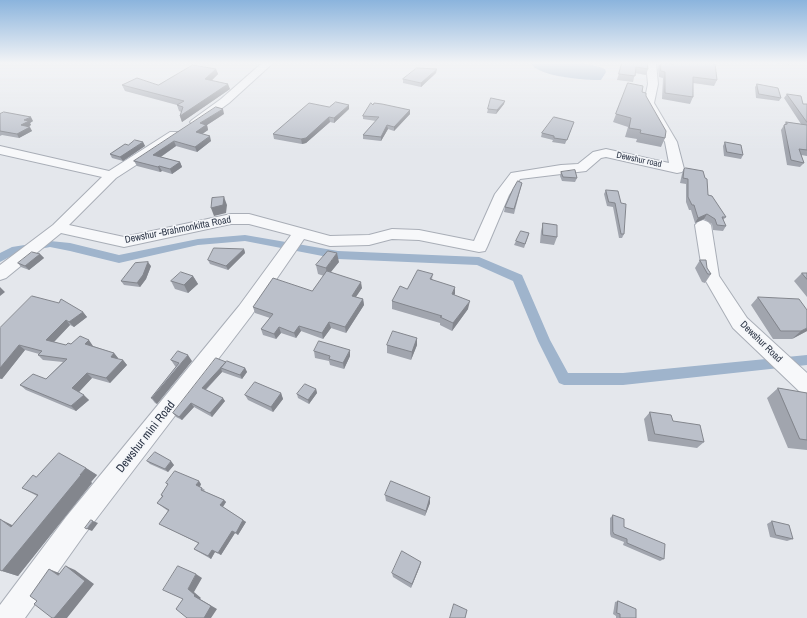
<!DOCTYPE html>
<style>
body{margin:0}
canvas{display:block;background:#e4e7ec}
</style>
<canvas width="807" height="618"></canvas>
<script>
const context = document.querySelector('canvas').getContext('2d');
context.lineJoin = 'round';
function fillPath(path, color) { context.fillStyle = color; context.fill(path, 'evenodd'); }
function trace(path, color, width, dash) { context.strokeStyle = color; context.lineWidth = width; context.lineCap = dash ? 'butt' : 'round'; context.setLineDash(dash || []); context.stroke(path); }
function drawText(font, color, halo, rows, align = 'center') {
  context.font = font + ' "Archivo Narrow",sans-serif'; context.lineWidth = 3; context.setLineDash([]); context.textBaseline = 'middle'; context.strokeStyle = halo; context.fillStyle = color; for (const [text, x, y, turn = 0] of rows) {
    context.save(); context.translate(x, y); context.rotate((+turn || 0) * Math.PI / 180); context.textAlign = isNaN(turn) ? turn : align; if (halo) context.strokeText(text, 0, 0); context.fillText(text, 0, 0); context.restore();
  }
}
fillPath(new Path2D(`
 M531 63C554 63 583 59 605 69L606 72 601 80C588 81 535 76 531 63Z`), '#9fb4cc');
fillPath(new Path2D(`
 M245 235 338 251 479 257 522 275 550 340 568 373H623L807 355V365L623 385H564L559 383 538 341 513 281 477 265 338 259 245 241 198 245 119 263 70 251 50 247 15 254 0 262V253L12 247 50 241 70 243 119 255 198 239Z`), '#9fb4cc');
const minor = new Path2D(`
 M262 63H273L229 103 200 124H192L190 122 192 120 221 99Z
 M646 63H656L658 84 654 103 677 142 684 169 682 172 677 173 606 157 601 158 586 171 520 179 509 195 487 247 485 251 479 252 419 240 392 239 369 245 330 246 304 239 251 316 84 535 25 618H0V605L66 517 239 306 291 235 249 224H231L124 247 61 233 6 278 0 280V265L53 225 102 177 0 154V146L109 171 170 132H178L180 135 178 138 116 178 69 225 124 237 231 214H249L330 236 369 235 392 229 419 230 474 241 495 194 511 173 561 165 578 164 593 152 606 149 669 163 665 142 644 103 648 84Z
 M703 220 708 222 711 225 719 276 747 318 807 373V395L800 392 733 328 703 276 695 225 698 222Z`);
trace(minor, '#a9aeb7', 2);
fillPath(minor, '#f7f8fa');
fillPath(new Path2D(`
 M622 63H647L648 69 646 75 635 73 633 82 617 80Z
 M660 63H715L717 80 714 86 693 83V97L690 104 662 99 663 78 659 77 658 68Z
 M771 63H790L789 65Z
 M216 69 218 74 212 80 230 89 182 122 180 116 181 112 179 111 177 105 125 91 122 85H158Z
 M436 73 421 87 403 83V79Z
 M628 83 646 96 665 138 661 147 636 142 637 139 625 137 628 127 613 122Z
 M757 84 781 98 779 101 756 98 755 87Z
 M787 94 803 104H807V156L801 155 804 163 800 167 787 165 781 130 786 122 801 124 784 98Z
 M504 104 496 114 487 113 488 109Z
 M373 105 410 110V114L394 131 388 129 381 141 363 139V135L376 121 363 119V116Z
 M349 109 334 123 330 122 306 143 302 144 274 139 273 134Z
 M0 114 33 121 30 123 31 125 28 127 32 131 19 138 2 135 0 136Z
 M224 114 207 125 208 130 202 134 211 141 197 152 176 146 161 157 180 162 182 167 172 174 162 171 160 172 137 166 134 161Z
 M574 122 565 144 552 142 553 140 541 137 542 133Z
 M143 142 145 146 123 161 112 158 110 154Z
 M725 142 743 155 741 159 724 156 723 146Z
 M684 169 708 195 726 217 723 220 726 226 723 231 713 230 712 224 704 219 695 223 691 210H689L686 202V184L680 183 682 174Z
 M561 172 577 178 575 182 562 181 560 176Z
 M522 183 514 214 504 212 505 207Z
 M606 190 621 203 624 234 622 238H619L613 207 607 206 604 194Z
 M543 223 557 237 554 245 540 243 541 231Z
 M529 233 528 237 524 248 514 245 516 241Z
 M244 249 245 253 228 270 210 264 208 260Z
 M40 254 44 258 29 270 21 267 18 263Z
 M700 260 707 268 711 274 705 283 702 282 695 268Z
 M339 262 330 272 362 288 356 297 363 299 364 305 346 333 331 328 323 339 301 331 296 338 281 333 276 339 263 335 261 329 270 318 255 313 253 307 312 291 324 276 318 274 316 265Z
 M151 266 146 279 140 287 124 285 121 281Z
 M802 273H807V297L794 281Z
 M433 274 432 279 454 295 468 309 452 331 440 325V323L392 309V301L407 289Z
 M193 276 198 284 188 293 175 289 171 281Z
 M758 297 807 331 792 339H773L751 305Z
 M83 312 87 317 74 327 70 325 54 342 66 345 71 344 93 346 114 353 118 358V359L123 360 127 365 110 383 92 378 79 392 89 400 76 411 26 390 20 385 46 379 63 362 43 360 38 355 39 354 25 350 2 379H0V328Z
 M417 338V345L411 360 387 353V345Z
 M314 351 350 356 344 369 330 365 329 361 315 358Z
 M171 360 192 361 157 404 155 403 151 398 176 367 175 366Z
 M226 362 245 368 247 372 242 379 222 372 206 390 225 401 212 417 194 407 182 420 176 417 173 413Z
 M778 388 807 393V450L788 448 767 398Z
 M316 389 317 393 309 404 298 398 297 394Z
 M281 393 283 399 273 412 248 400 245 395Z
 M650 412 673 421 704 442 697 448 648 441 644 419Z
 M147 461 174 465 168 472 150 464Z
 M86 468 97 475 91 482 92 483 18 576 2 571 13 525 37 496 22 488 36 477Z
 M166 483 201 484 200 487 202 488 205 490 204 491 224 500 226 502 223 507 246 522 238 535 235 533 221 555 215 552 211 559 197 551 194 549 198 543 163 526 159 524 168 511 157 503 162 496 161 495 168 485Z
 M385 495 430 497V503L425 516 386 501Z
 M613 515 624 527 664 559 660 561 623 545 624 542 611 537 610 534V518Z
 M772 521 793 539 787 541 770 537 767 524Z
 M420 566 411 588 393 577 392 573Z
 M618 601 636 618H616V616L613 614 615 602Z`), '#a1a5ae');
fillPath(new Path2D(`
 M216 69 218 74 207 85 205 79Z
 M437 69 436 73 421 87V83Z
 M228 84 230 89 182 122 180 116Z
 M505 101 504 104 496 114 497 110Z
 M349 105V109L334 123V118Z
 M223 109 224 114 207 125 208 130 198 137 196 132 200 123Z
 M410 110V114L394 131V127Z
 M31 117 33 121 30 123 31 125 24 129 21 125 24 120Z
 M329 117 330 122 306 143 302 144 301 139Z
 M387 125 388 129 381 141V137Z
 M30 127 32 131 19 138 17 134Z
 M210 136 211 141 197 152 195 147Z
 M174 141 176 146 156 160 153 155Z
 M143 142 145 146 123 161 120 157Z
 M180 162 182 167 172 174 170 169Z
 M159 166 162 171 160 172 158 167Z
 M224 197 227 205 226 213 214 216 211 208Z
 M707 214 704 219 695 223 698 218Z
 M244 249 245 253 228 270 226 266Z
 M337 253 339 262 327 277 326 268Z
 M40 254 44 258 29 270 25 266Z
 M148 262 151 266 146 279 140 287 137 283Z
 M193 276 198 284 188 293 184 285Z
 M361 282 362 288 353 301 352 296Z
 M0 287 5 292 0 296Z
 M455 287V294L451 301 452 294Z
 M363 299 364 305 346 333 345 327Z
 M470 301 468 309 452 331 453 323Z
 M83 312 87 317 74 327 69 322Z
 M66 320 70 325 51 345 46 340Z
 M329 322 331 328 323 339 322 333Z
 M299 326 301 331 296 338 294 333Z
 M279 327 281 333 276 339 274 334Z
 M807 328V331L792 339 801 331Z
 M417 338V345L411 360 412 352Z
 M89 340 93 346 90 349 85 344Z
 M19 345 25 350 2 379 0 378V368Z
 M350 350V356L344 369 343 363Z
 M114 353 118 358 115 362 111 357Z
 M188 355 192 361 157 404 152 398Z
 M123 360 127 365 110 383 106 378Z
 M226 362 221 368 222 372 204 391 202 388Z
 M245 368 247 372 242 379 240 375Z
 M87 373 92 378 78 393 72 388Z
 M316 389 317 393 309 404 308 400Z
 M281 393 283 399 273 412 271 407Z
 M84 395 89 400 76 411 71 406Z
 M223 398 225 401 212 417 210 413Z
 M191 403 194 407 182 420 179 417Z
 M171 461 174 465 168 472 165 469Z
 M86 468 97 475 91 482 92 483 18 576 2 571Z
 M199 481 201 484 199 488 196 485Z
 M430 497V503L425 516 426 511Z
 M224 500 226 502 222 508 220 505Z
 M0 519 14 526 11 527Z
 M243 520 246 522 238 535 236 533Z
 M93 521 98 523 92 531 87 529Z
 M232 531 235 533 221 555 218 553Z
 M212 550 215 552 211 559 208 556Z
 M421 562 420 566 411 588 412 584Z
 M66 566 75 570 94 584 67 618H54Z
 M49 569 59 573 68 579 58 575Z
 M196 574 202 578 194 592 201 598 200 599 217 609 211 618H204L194 596 188 589Z`), '#83868d');
const building = new Path2D(`
 M622 63H647L648 69 636 67 635 76 619 74Z
 M661 63 674 64V63H715L717 80 693 77V97L665 93V72L661 71Z
 M193 65 216 69 205 79 228 84 180 116 183 107 177 105 184 101 122 85 137 78 158 85Z
 M417 68 437 69 421 83 403 79Z
 M628 83 643 86 642 92 646 93V96L666 131 665 138 640 133 641 130 629 128 631 118 616 114Z
 M757 84 778 88 781 98 759 94Z
 M787 94 801 96 803 104H807V122Z
 M491 98 505 101 497 110 488 109Z
 M336 102 349 105 334 118 329 117 306 138 301 139 273 134 309 103 329 107Z
 M371 103 373 105 374 103 382 104 410 110 394 127 387 125 381 137 363 135 379 117 363 116Z
 M216 107 223 109 200 123 206 125 196 132 210 136 195 147 174 141 153 155 180 162 170 169 159 166 158 167 134 161Z
 M4 112 31 117 24 120 29 121 21 125 30 127 17 134 0 131V114Z
 M554 117 574 122 567 140 554 138V136L542 133Z
 M786 122 807 125V150L799 149 804 163 791 160 784 125 787 124Z
 M135 140 143 142 120 157 110 154 125 144 128 145Z
 M725 142 741 145 743 155 727 152Z
 M686 168 703 171 705 178 707 179 708 195 712 196 726 217H722L726 226 717 225 715 219 707 214 698 218 694 205H692L688 197V179L683 178 684 169Z
 M575 170 577 178 563 177 561 172Z
 M518 181 522 183 514 209 505 207 513 189Z
 M606 190 618 191 621 203 626 204 624 234H621L615 203 609 202Z
 M224 197 223 205 211 208 212 198Z
 M543 223 557 225V237L543 235Z
 M521 231 529 233 525 244 516 241Z
 M214 248 244 249 226 266 208 260Z
 M328 251 337 253 326 268 316 265Z
 M32 252 40 254 25 266 18 263Z
 M700 260H706L707 268 711 274H708Z
 M148 262 143 275 137 283 121 281 135 263Z
 M418 270 433 274 430 279 455 287 452 294 470 301 453 323 440 317 442 316 392 301 400 286 407 289Z
 M327 271 361 282 352 296 363 299 345 327 329 322 322 333 299 326 294 333 279 327 274 334 261 329 273 314 253 307 273 278 312 291Z
 M181 272 193 276 184 285 171 281Z
 M802 273H807V279Z
 M32 296 59 303 61 299 83 312 69 322 66 320 46 340 66 345 68 343 71 344 80 336 89 340 85 344 114 353 111 357 123 360 106 378 87 373 72 388 84 395 71 406 20 385 33 374 46 379 67 359 38 355 42 351 19 345 0 368V328Z
 M758 297 799 299 807 310V328L801 331H781Z
 M393 331 417 338 412 352 387 345Z
 M319 341 350 350 343 363 329 359 330 356 314 351Z
 M178 351 188 355 152 398H151L179 363 171 360Z
 M216 358 226 362 202 388 223 398 210 413 191 403 179 417 173 413Z
 M227 361 245 368 240 375 221 368Z
 M255 382 281 393 271 407 245 395Z
 M305 384 316 389 308 400 297 394Z
 M778 388 807 393V440L800 439Z
 M650 412 671 415 673 421 700 425 704 442 655 434Z
 M155 452 171 461 165 469 147 461Z
 M59 453 86 468 80 475H81L2 571 0 570V519L11 527 38 495 22 488 33 475 36 477Z
 M175 471 199 481 196 485 202 488 201 490 224 500 220 505 243 520 236 533 232 531 218 553 212 550 208 556 194 549 199 543 159 524 169 510 157 503 163 496 161 495 168 484 166 483Z
 M391 481 430 497 426 511 385 495Z
 M613 515 624 519V527L665 544 664 559 627 543V539L614 534 613 532Z
 M91 520 93 521 87 529 85 528Z
 M772 521 789 525 793 539 776 535Z
 M402 551 421 562 412 584 392 573Z
 M66 566 85 581 54 618H52L34 604 37 601 30 596 49 569 58 575Z
 M178 566 196 574 188 589 195 595 194 596 211 606 204 618H187L176 609 183 599 163 590Z
 M618 601 636 609V618H620V614L617 613Z
 M454 604 467 610 465 618H450Z`);
fillPath(building, '#bbc0ca');
trace(building, '#83868d', 1);
const sky = context.createLinearGradient(0, 0, 0, 150);
sky.addColorStop(0, '#8bb4dd');
sky.addColorStop(0.42, '#f3f4f6');
sky.addColorStop(1, '#f3f4f600');
context.fillStyle = sky;
context.fillRect(0, 0, 807, 150);
drawText('9px', '#2b3445', '#f4f6f9', [
 ["Dewshur road",639,160,12]
]);
drawText('10px', '#2b3445', '#f4f6f9', [
 ["Dewshur -Brahmonkitta Road",178,230,-11],
 ["Dewshur Road",761,342,44]
]);
drawText('12px', '#2b3445', '#f4f6f9', [
 ["Dewshur mini Road",146,437,-52]
]);
</script>
